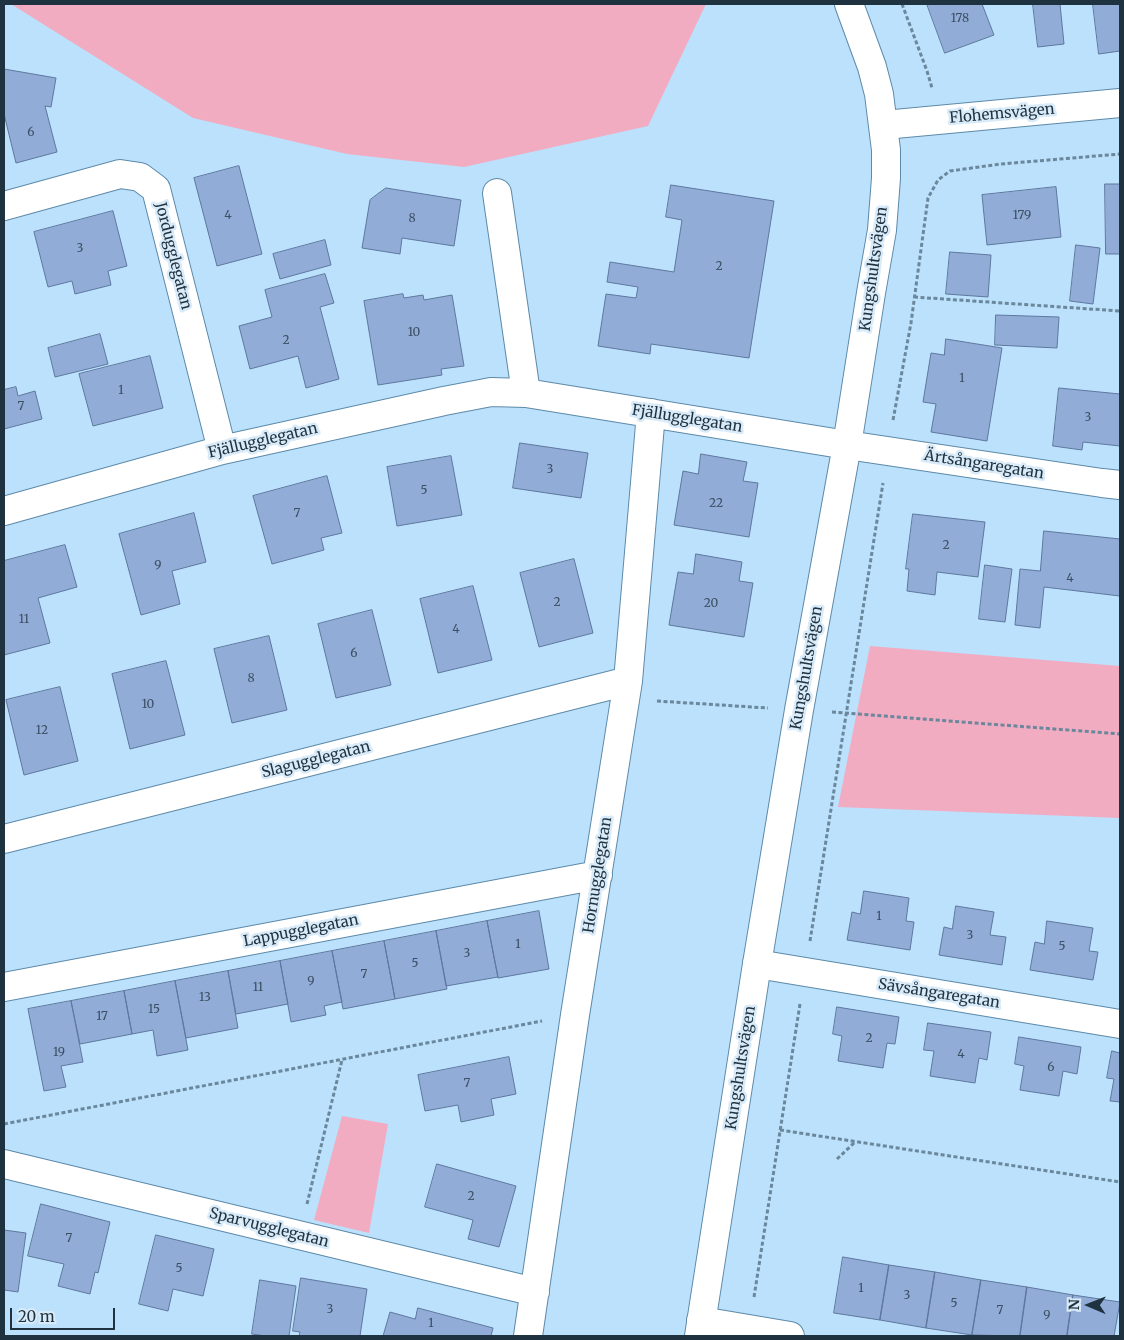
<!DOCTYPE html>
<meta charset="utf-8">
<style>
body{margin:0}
#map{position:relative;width:1124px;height:1340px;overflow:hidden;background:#bbe1fc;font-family:Merriweather,serif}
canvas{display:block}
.frame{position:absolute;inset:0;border:5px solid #1f323f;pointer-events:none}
.north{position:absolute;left:1064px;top:1280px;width:50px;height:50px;-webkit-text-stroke:4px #d9ebf9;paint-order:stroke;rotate:271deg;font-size:14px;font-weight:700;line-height:20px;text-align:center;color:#1f323f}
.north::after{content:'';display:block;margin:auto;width:18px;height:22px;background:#1f323f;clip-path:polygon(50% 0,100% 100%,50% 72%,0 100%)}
.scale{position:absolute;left:10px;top:1308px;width:105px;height:22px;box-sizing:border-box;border:2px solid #1f323f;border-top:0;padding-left:6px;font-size:15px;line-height:18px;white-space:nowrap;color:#1f323f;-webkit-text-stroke:4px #d9ebf9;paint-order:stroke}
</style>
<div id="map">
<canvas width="1124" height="1340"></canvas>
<div class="frame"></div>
<div class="north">N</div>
<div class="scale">20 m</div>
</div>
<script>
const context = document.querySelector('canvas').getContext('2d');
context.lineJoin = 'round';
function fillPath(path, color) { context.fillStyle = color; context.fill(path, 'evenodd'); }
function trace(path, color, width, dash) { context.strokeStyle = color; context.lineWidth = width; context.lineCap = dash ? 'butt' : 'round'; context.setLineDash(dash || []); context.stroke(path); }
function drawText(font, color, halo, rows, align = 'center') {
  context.font = font + ' Merriweather,serif'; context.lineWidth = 5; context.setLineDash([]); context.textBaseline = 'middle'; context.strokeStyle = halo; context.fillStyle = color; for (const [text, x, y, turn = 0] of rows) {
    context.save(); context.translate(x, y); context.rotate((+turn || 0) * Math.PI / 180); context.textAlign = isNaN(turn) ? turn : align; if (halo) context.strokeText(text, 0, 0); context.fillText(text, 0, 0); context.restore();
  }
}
fillPath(new Path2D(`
 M11 4H706L648 126 464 167 347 154 193 118Z
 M870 646 1120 666V818L838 807Z
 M342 1116 388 1124 369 1233 314 1220Z`), '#f2acc2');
const building = new Path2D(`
 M927 4H982L994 35 945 53Z
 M1033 4H1060L1064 44 1038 47Z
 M1093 4H1120V51L1099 54Z
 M4 69 56 78 51 107 45 106 57 152 16 163 4 114Z
 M239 166 262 254 217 266 194 178Z
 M1105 184H1120V254H1106Z
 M671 185 774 201 749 358 651 344 650 354 598 346 606 294 636 298 638 287 607 282 610 262 674 272 682 220 666 217Z
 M1056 187 1061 237 987 245 982 195Z
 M386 188 461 200 454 246 402 238 400 254 362 248 370 200Z
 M113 211 127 266 108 271 111 285 75 294 72 281 48 287 34 232Z
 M325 240 331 265 280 279 273 254Z
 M1076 245 1100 248 1093 304 1070 301Z
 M950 252 991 255 988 297 946 294Z
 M325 274 334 303 320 307 339 379 306 388 298 356 250 369 239 326 272 317 265 290Z
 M403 294 404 298 423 295 424 300 452 295 464 366 441 369 442 375 378 385 364 301Z
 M996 315 1059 317 1057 348 995 345Z
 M100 334 108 364 55 377 48 348Z
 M946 339 1002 348 987 441 931 432 936 404 923 402 931 353 944 355Z
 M150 356 163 408 93 426 79 374Z
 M16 387 18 396 35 391 42 419 4 429V390Z
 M1059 388 1120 394V446L1083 442 1082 450 1053 446Z
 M520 443 588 453 581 498 513 488Z
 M701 454 747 462 743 481 758 483 749 537 674 525 683 471 698 474Z
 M451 456 462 515 397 526 387 467Z
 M327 476 342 533 321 538 324 550 272 564 253 496Z
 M194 513 206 562 172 571 180 604 141 615 119 534Z
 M913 514 985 522 978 577 937 572 935 595 907 591 909 569H906Z
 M1044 531 1120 539V596L1044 587 1040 628 1015 625 1020 569 1040 571Z
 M65 545 77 587 38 598 50 643 4 655V561Z
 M696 554 742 562 739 581 753 583 744 637 669 625 678 572 693 574Z
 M574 559 593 633 539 647 520 573Z
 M985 565 1012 569 1005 622 979 619Z
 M473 586 492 660 438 673 420 599Z
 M372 610 391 685 336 698 318 624Z
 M269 636 287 710 232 723 214 649Z
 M166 661 185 735 130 749 112 674Z
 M60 687 78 761 24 775 6 700Z
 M864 891 909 898 906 921 914 922 910 950 847 940 852 912 860 914Z
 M956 906 994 912 990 935 1006 937 1002 965 939 955 944 927 952 929Z
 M539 911 549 969 498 978 487 921Z
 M487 921 498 977 446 986 436 931Z
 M1047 921 1093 928 1089 951 1098 952 1093 980 1030 970 1035 942 1044 944Z
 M436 931 447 989 395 999 384 941Z
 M384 941 395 999 343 1009 332 951Z
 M332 951 342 1002 324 1006 326 1015 291 1022 280 961Z
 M280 961 288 1004 236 1014 228 971Z
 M228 971 238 1028 186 1038 175 981Z
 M175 981 188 1050 157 1056 153 1030 132 1034 124 991Z
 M124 991 132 1034 80 1044 71 1001Z
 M71 1001 83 1062 61 1066 66 1087 44 1091 28 1009Z
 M837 1007 899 1017 895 1044 887 1043 883 1068 838 1061 842 1036 833 1034Z
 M928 1023 991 1032 987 1060 979 1058 975 1083 930 1076 934 1051 924 1050Z
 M1019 1037 1081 1047 1077 1074 1063 1071 1059 1096 1020 1090 1024 1066 1015 1064Z
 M1112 1051 1120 1053V1102L1110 1101 1114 1079 1107 1078Z
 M509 1057 516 1094 491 1099 494 1115 461 1122 458 1105 425 1111 418 1075Z
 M437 1164 516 1186 499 1247 468 1239 473 1220 425 1207Z
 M41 1204 110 1222 98 1273 95 1272 90 1294 58 1286 64 1264 28 1256Z
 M4 1230 26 1233 18 1292 4 1290Z
 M156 1235 214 1249 203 1296 173 1289 168 1311 139 1304Z
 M843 1257 889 1265 880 1320 834 1313Z
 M889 1265 935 1272 926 1328 880 1320Z
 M935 1272 981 1280 972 1335 926 1328Z
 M301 1278 367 1289 360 1336H299L300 1332 293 1331Z
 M260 1280 296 1286 289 1336H265L252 1334Z
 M981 1280 1027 1287 1020 1336 972 1335Z
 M1027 1287 1073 1295 1067 1336H1020Z
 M1073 1295 1120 1302 1114 1336H1067Z
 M418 1308 493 1328 491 1336H383L390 1312 415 1319Z`);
fillPath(building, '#91acd6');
trace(building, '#5e779e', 1);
const street = new Path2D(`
 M884 125 1120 103
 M497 193 526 393
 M4 206 120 174 140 177 156 189 222 450
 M4 511 222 450 444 401 491 392 526 393 847 445 1102 483 1120 485
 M4 839 628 681
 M757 964 1120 1024
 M4 987 598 875
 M4 1164 535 1292
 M701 1321 790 1336
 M528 1336 575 1015 628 681 651 413`);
const secondary = new Path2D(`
 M699 1336 757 964 799 710 847 445 871 293 882 230 886 178V150L879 94 872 67 849 4`);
trace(street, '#5d8aa9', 30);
trace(secondary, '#5d8aa9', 30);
trace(new Path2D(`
 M902 4 927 71 932 88
 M914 297 1120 311
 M893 420 911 323 928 198 938 180 950 171 1001 164 1120 154
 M657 701 768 708
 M832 712 1120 734
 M810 941 883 483
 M4 1124 542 1021
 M780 1130 1120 1182
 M837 1159 855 1142
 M307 1204 342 1060
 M754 1297 800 1004`), '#6b879b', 3, [4, 2.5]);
trace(street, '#fff', 28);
trace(secondary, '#fff', 28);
drawText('12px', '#3c5065', null, [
 ["178",960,19],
 ["6",31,133],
 ["4",228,216],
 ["179",1022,216],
 ["8",412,219],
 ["3",80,249],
 ["2",719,267],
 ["10",414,333],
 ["2",286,341],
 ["1",962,379],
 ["1",121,391],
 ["7",21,407],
 ["3",1088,418],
 ["3",550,470],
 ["5",424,491],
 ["22",716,504],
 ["7",297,514],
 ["2",946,546],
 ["9",158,566],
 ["4",1070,579],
 ["2",557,603],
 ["20",711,604],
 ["11",24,620],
 ["4",456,630],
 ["6",354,654],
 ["8",251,679],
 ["10",148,705],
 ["12",42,731],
 ["1",879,917],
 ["3",970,936],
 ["1",518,945],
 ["5",1062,947],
 ["3",467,954],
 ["5",415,964],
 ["7",364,975],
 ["9",311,982],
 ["11",258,988],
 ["13",205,998],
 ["15",154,1010],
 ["17",102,1017],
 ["2",869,1039],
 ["19",59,1053],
 ["4",961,1055],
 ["6",1051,1068],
 ["7",467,1084],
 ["2",471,1197],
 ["7",69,1239],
 ["5",179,1269],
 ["1",861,1289],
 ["3",907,1296],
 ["5",954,1304],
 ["3",330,1310],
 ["7",1000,1311],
 ["9",1047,1316],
 ["1",431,1324]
]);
drawText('15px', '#1f323f', '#d9ebf9', [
 ["Flohemsvägen",1002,114,-5],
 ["Jordugglegatan",173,256,76],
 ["Kungshultsvägen",874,269,-82],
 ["Fjällugglegatan",687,419,9],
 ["Fjällugglegatan",263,441,-13],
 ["Ärtsångaregatan",984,465,9],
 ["Kungshultsvägen",807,668,-80],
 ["Slagugglegatan",316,760,-14],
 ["Hornugglegatan",598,875,-81],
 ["Lappugglegatan",301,931,-11],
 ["Sävsångaregatan",939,994,9],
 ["Kungshultsvägen",741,1068,-81],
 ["Sparvugglegatan",269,1228,14]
]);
</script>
